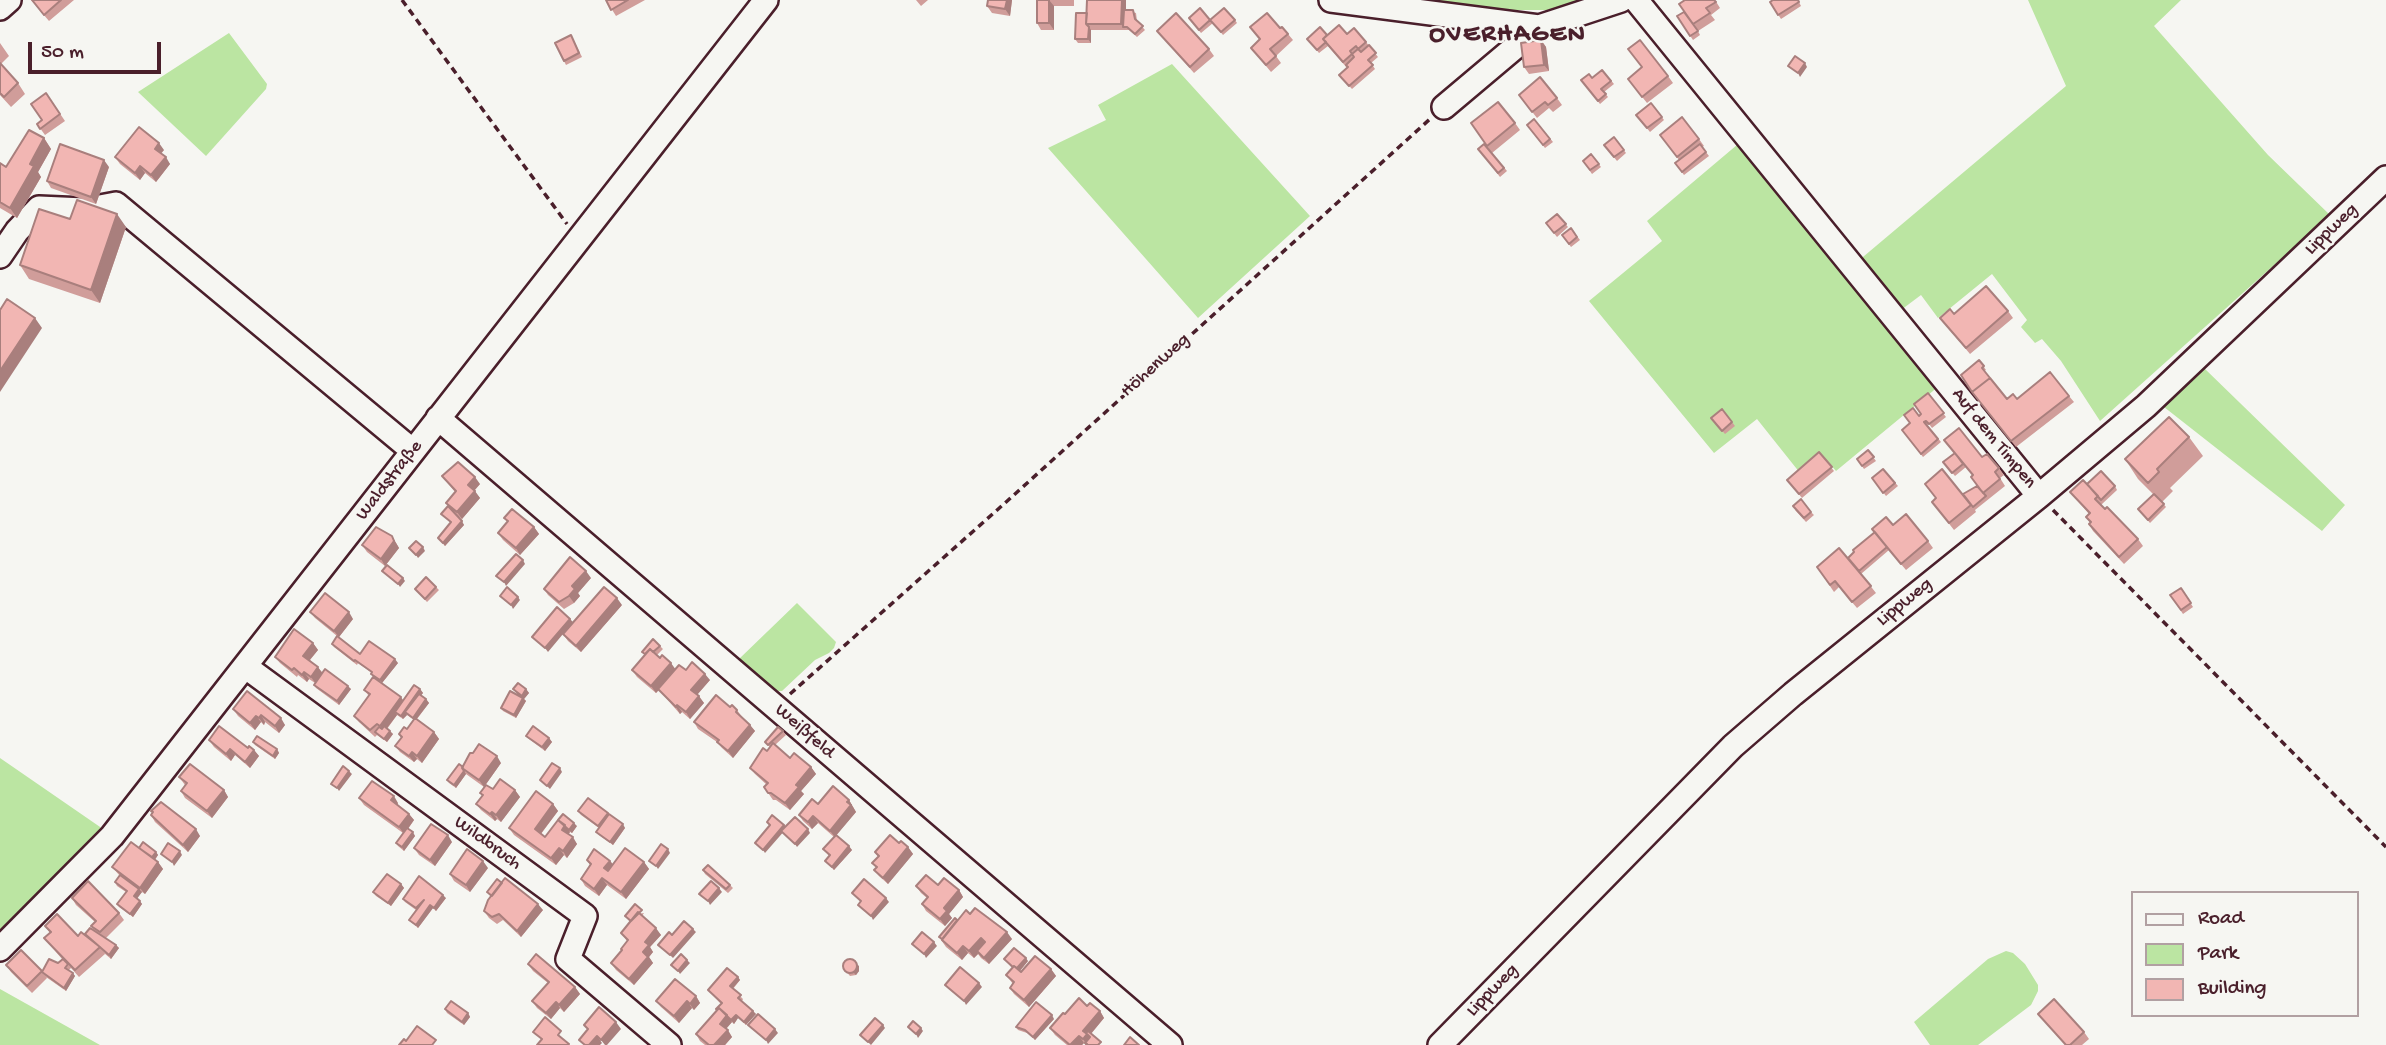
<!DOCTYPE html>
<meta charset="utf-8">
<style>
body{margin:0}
#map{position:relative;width:2386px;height:1045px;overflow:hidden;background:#f6f6f2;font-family:"Gochi Hand",sans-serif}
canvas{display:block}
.legend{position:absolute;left:2131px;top:891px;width:228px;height:126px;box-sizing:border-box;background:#f6f6f2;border:2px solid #b1a0a2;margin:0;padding:9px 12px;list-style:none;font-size:21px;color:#4a1f2b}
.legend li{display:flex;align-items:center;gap:14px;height:35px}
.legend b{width:35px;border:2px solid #b1a0a2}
.scale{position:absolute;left:28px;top:42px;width:133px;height:32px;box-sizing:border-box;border:4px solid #4a1f2b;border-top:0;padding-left:9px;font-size:21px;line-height:24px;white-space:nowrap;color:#4a1f2b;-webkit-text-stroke:5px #f6f6f2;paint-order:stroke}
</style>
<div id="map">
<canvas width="2386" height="1045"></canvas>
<ul class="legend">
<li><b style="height:9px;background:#f6f6f2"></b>Road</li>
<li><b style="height:19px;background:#bbe5a2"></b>Park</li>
<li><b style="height:19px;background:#f2b6b3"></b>Building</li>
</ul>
<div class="scale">50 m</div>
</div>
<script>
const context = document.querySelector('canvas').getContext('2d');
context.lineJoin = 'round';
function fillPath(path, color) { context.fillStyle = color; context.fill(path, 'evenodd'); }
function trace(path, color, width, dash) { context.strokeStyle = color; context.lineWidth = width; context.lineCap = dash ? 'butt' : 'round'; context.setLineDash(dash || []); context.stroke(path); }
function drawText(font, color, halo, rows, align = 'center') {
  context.font = font + ' "Gochi Hand",sans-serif'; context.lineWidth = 5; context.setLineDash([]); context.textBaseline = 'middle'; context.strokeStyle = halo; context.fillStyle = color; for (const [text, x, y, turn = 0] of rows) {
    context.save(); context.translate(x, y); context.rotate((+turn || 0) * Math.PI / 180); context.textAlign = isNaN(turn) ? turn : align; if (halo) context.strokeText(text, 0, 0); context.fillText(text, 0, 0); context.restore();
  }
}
fillPath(new Path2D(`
 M1422 0H1579L1548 10H1491Z
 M2028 0H2181L2154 26 2268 155 2330 215 2100 421 2061 361 2042 339 2035 343 2021 327 2027 320 1992 274 1938 318 1921 295 1897 313 1857 262 2066 86Z
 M229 33 267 84 266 89 206 156 138 92Z
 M1172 64 1310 216 1198 318 1048 148 1106 120 1098 105Z
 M1744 139 1939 386 1836 471 1821 454 1800 473 1757 419 1714 453 1589 301 1662 241 1647 221Z
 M2204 368 2345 505 2322 531 2164 407Z
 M797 603 836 642 834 648 829 653 815 660 782 691H775L739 659Z
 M0 758 103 829 0 932Z
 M2006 951 2013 953 2025 964 2038 985V991L2031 1005 1978 1045H1930L1914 1022 1988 959Z
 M0 989 100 1045H0Z`), '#bbe5a2');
const minor = new Path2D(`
 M1331 0 1539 27 1621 0
 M1636 0 2039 496
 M0 8 9 0
 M1444 107 1539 27
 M0 256 17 231 39 208 84 210 116 204 413 451
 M438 418 1170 1045
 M246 667 585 916 568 959 669 1045
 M0 949 112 836 766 0
 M1440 1045 1733 746 1793 694 2039 496 2146 406 2386 178`);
trace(minor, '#4a1f2b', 28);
trace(new Path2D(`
 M402 0 567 224
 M2053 510 2386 847
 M790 694 1005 503 1430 119`), '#4a1f2b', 3.5, [7, 5]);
trace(minor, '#f6f6f2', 23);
fillPath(new Path2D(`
 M31 0H74L49 21Z
 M606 0H645L616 16Z
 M916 0H928L921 6Z
 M969 0H1012L1010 16 992 13 987 6 988 0Z
 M1037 0H1074V6H1054V30H1041L1037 23Z
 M1087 0H1126V10L1136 13 1137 21 1145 30 1137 37 1129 30H1091V43H1078L1075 39 1087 13Z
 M1715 0 1720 8 1711 15 1715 20 1698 31 1700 35 1693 40 1677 16Z
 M1798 0 1801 6 1781 19 1770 2Z
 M1210 20H1235L1237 23 1223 35 1213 23 1201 33 1192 22Z
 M1250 27 1280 28 1288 34 1293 40 1276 56 1281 63 1271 72 1251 48 1260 40Z
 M1157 31 1209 49 1214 56 1194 73 1162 37Z
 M571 35 582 57 566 65 564 61Z
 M1327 35 1366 42 1378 57 1371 63 1375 69 1352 89 1342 78 1347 68 1328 46 1319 53 1310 42Z
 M1541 40 1546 47 1549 71 1529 74 1524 67Z
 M0 43 9 56 1 64 18 83 25 94 11 107 0 95Z
 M1642 67 1668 76 1673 83 1647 103 1628 79Z
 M1602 70 1614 84 1604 92 1608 97 1600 104 1581 80 1592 78Z
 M46 93 65 121 45 135 37 124 42 120Z
 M1519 95 1557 98 1562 105 1553 112 1549 108 1537 118Z
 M1651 103 1664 120 1650 132 1636 115Z
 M1534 119 1553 142 1545 148 1527 125Z
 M1471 123H1515L1520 130 1492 153 1507 171 1500 177 1478 149H1489Z
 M1660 135 1699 139 1704 146 1702 147 1709 156 1684 175 1675 163 1679 160Z
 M1614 137 1626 153 1617 161 1604 145Z
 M44 138 51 149 38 172 41 177 17 218 0 208V163L6 167Z
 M164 150 161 154 170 164 156 182 145 173 140 180 120 164 115 157Z
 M1591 154 1601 167 1592 174 1583 161Z
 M109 167 96 204 51 188 47 181Z
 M1557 214 1568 227 1557 237 1546 223Z
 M70 219 126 227 100 303 29 279 20 265Z
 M1571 228 1580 240 1571 247 1562 235Z
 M2008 311 2013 318 1970 354 1940 318 1954 314Z
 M1979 360 1986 370 1984 371 2007 399 2069 396 2074 402 2016 447 1977 399 1961 375Z
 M1928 393 1946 417 1932 428 1929 424 1927 425 1941 442 1923 457 1902 430 1921 414Z
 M1722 409 1735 426 1725 434 1711 418Z
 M2189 437 2203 456 2170 488 2173 491 2162 502 2166 507 2150 523 2138 509 2153 494 2138 479 2125 459Z
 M1944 440 1982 457 1999 468 2004 475 2000 478 2005 486 1975 510 1976 512 1954 530 1932 502 1936 498 1925 484 1963 494 1977 486 1971 477 1973 476 1966 467 1955 476 1943 462 1954 453Z
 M1868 450 1876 461 1864 469 1857 459Z
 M1819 452 1834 471 1802 498 1787 480Z
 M1883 469 1898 486 1886 496 1872 478Z
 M442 476 480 484 474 491 480 498 462 519 453 512 464 525 445 546 438 538 451 523 441 514 448 506 446 503 455 492Z
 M2087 484 2115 486 2117 490 2101 505 2138 539 2143 546 2124 564 2093 531 2089 524 2090 523 2086 517 2089 514 2070 492Z
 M1795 510 1811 512 1814 515 1806 522Z
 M504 518 534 527 539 534 520 555 503 540 498 533 507 522Z
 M1893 525 1928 541 1933 548 1906 570 1889 550 1861 574 1876 593 1857 608 1839 587 1834 592 1817 567 1850 561Z
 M392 536 399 548 385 566 367 552 362 545Z
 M591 578 578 593 580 596 574 603 564 609 548 595 544 589Z
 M436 587 439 590 427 602 415 589Z
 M2181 588 2193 607 2183 614 2170 595Z
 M622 605 581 652 568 641 563 634Z
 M310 612 353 619 339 637 360 654 398 663 382 683 374 677 372 673 358 663 357 665 334 647 332 644 337 636 315 618Z
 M313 643 318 650 310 660 323 673 351 689 339 705 316 688 314 685 315 683 309 679 307 682 298 675 297 677 280 663 275 657Z
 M660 646 663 649 657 655 675 669 686 670 710 680 697 695 704 703 690 719 682 712 680 714 659 690 656 693 637 677 632 670 645 655 642 652Z
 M420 689 423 693 421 695 426 699 429 703 417 719 434 732 439 739 422 763 417 759 414 762 400 752 395 746 401 738 399 734 407 729 414 720 407 715 403 719 397 715 387 729 393 734 387 742 377 735 375 737 359 722 354 716 369 696 364 690 403 700Z
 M513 689H526L529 693 524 699 526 701 516 718 503 711 501 708 519 696Z
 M247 691 285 725 279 733 265 722 264 725 261 722 255 730 238 716 233 709Z
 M730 707 737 710 742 717 750 725 755 731 733 758 722 748 717 742 698 729 694 722Z
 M783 731 786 735 775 745 790 758 811 767 816 774 801 791 804 794 790 810 776 800H773L764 787 767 785 755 774 750 768 770 747 765 742Z
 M526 736 549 738 552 742 545 751 529 739Z
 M209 740 254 750 259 756 250 768 235 755 231 761 214 747Z
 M253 742 277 749 279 753 275 759 255 745Z
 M501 763 484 787 466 774 456 788 449 783 447 780 463 767Z
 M179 777 224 790 228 797 212 818 185 798 181 791 185 785Z
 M493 789 515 790 520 797 501 822 497 819 495 821 481 810 476 804 482 796 480 793Z
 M359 798 398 803 397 805 409 814 414 820 408 829 415 836 404 851 398 846 396 843 403 833 364 805Z
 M849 800 856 812 836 835 852 850 834 870 825 861 829 856 823 849 834 837 818 823 812 829 803 821 799 815 818 804Z
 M553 804 558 811 541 834 545 837 577 826 572 833 570 832 569 834 577 844 567 858 564 855 556 865 514 835 509 828Z
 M151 811 200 836 188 852 155 822 151 815 153 813Z
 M578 811 609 814 625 828 613 845 599 835 596 832 599 828 581 815Z
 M452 842 435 866 419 855 414 848Z
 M899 843 908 847 913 854 888 884 879 876 874 870 876 868 872 863 878 857 875 852Z
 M139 848 156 852 158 855 155 860 158 862 163 869 145 894 142 892 137 898 142 904 133 917 119 907 117 904 126 892 117 886 115 882 120 876 112 867Z
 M587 860 610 861 613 864 644 862 649 869 626 899 607 885 599 896 585 886 581 879 590 865Z
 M488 868 470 892 454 881 450 874Z
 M703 870 730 885 733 888 728 893 705 874Z
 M401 884 404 888 391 906 376 896 373 892Z
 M938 885 959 890 963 897 949 914 952 918 945 926 926 911 922 904 927 898 921 893 916 886Z
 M487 892 543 910 521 937 503 920 497 924 489 918 484 911 491 897Z
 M72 898 119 913 124 920 106 938 116 945 119 948 111 959 104 953 105 954 79 977 71 968 69 970 75 976 66 991 46 977 47 978 32 993 11 972 6 965 43 971 58 963 62 959 44 938 50 933 45 926 78 936 85 934 93 930 91 926 95 922 76 905Z
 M446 898 436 911 433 908 418 928 409 920 416 910 405 902 403 899Z
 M644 913 642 916 661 935 650 947 653 952 649 957 653 963 634 985 616 970 611 963 622 951 627 941 621 933 630 922 625 916Z
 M970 914 1012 939 989 964 981 958 978 954 974 958 968 953 962 960 946 947 939 937 957 920Z
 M1004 959 1028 961 1020 971 1021 972 1051 969 1056 976 1029 1007 1014 994 1010 988 1013 984 1006 975 1012 968Z
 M528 964 575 987 580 994 564 1012 560 1008 551 1019 537 1008 532 1001 548 983 533 971Z
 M859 966V971L856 975 850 976 844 969Z
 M738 977 740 980 733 989 743 999 742 1001 756 1014 746 1025 738 1018 734 1024 732 1022 726 1029 732 1037 725 1045H705L700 1041 696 1034 717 1010 721 1004 708 990Z
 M696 996 700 1003 694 1010 692 1008 679 1023 661 1007 656 1001Z
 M1087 1006 1100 1011 1104 1018 1091 1034 1086 1045 1084 1043 1082 1045H1067L1055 1035 1050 1028 1065 1014Z
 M445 1009 468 1013 470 1017 464 1025 447 1013Z
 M2038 1014 2084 1032 2089 1039 2082 1045H2065Z
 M1054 1019 1035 1040 1027 1033 1018 1030 1016 1027Z`), '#d09d9a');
fillPath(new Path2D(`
 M1007 0H1012L1010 16 1005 9Z
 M1049 0 1054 6V30L1049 23Z
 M1122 0H1126V27H1123L1126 31 1121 24Z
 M1089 27 1091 30V43L1088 39Z
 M1541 40 1546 47 1549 71 1544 65Z
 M1805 63 1807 67 1800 77 1798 73Z
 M44 138 51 149 38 172 41 177 17 218 10 208 30 164Z
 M159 143 164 150 159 155 155 149Z
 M166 157 170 164 156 182 151 175Z
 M104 160 109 167 96 204 91 197Z
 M140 166 145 173 140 180 135 173Z
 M117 214 126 227 100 303 91 290Z
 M35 318 42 328 0 392V371Z
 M475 477 480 484 473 492 468 485Z
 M475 491 480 498 462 519 457 512Z
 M462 521 464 525 445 546 443 543Z
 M534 527 539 534 520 555 516 548Z
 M392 536 399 548 385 566 381 559Z
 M423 547 425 551 418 558 416 555Z
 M523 560 525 564 506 586 504 582Z
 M586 571 591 578 578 593 580 596 574 603 569 596 572 586Z
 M403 578 405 581 400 587 398 584Z
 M518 597 520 600 513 609 511 605Z
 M617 598 622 605 581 652 576 646Z
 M349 612 353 619 339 637 334 631Z
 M570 619 573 622 548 652 545 648Z
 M313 643 318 650 308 662 303 656Z
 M395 659 398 663 382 683 380 680Z
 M671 663 676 670 656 693 651 686Z
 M318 667 323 674 316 684 311 677Z
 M304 672 309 679 307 682 302 675Z
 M705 674 710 680 696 696 691 690Z
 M348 686 351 689 339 705 337 701Z
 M420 689 423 693 407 714 405 712 407 715 403 719 401 716Z
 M526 689 529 693 524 699 526 701 516 718 514 715 523 698 522 696Z
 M699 696 704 703 690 719 686 712Z
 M401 697 405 703 395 712 397 715 384 732 380 726Z
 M426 699 429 703 415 721 413 718Z
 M677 705 682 712 680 714 676 707Z
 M261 715 265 722 264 725 259 718Z
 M256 716 261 722 255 730 250 723Z
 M281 718 285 725 279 733 275 726Z
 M750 725 755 731 733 758 728 751Z
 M390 731 393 734 387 742 384 739Z
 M434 732 439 739 422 763 417 756Z
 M549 738 552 742 545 751 542 747Z
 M230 749 235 755 231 761 226 754Z
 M277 749 279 753 275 759 273 756Z
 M254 750 259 756 250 768 245 762Z
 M412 752 417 759 414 762 409 756Z
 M497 756 501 763 484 787 479 780Z
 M811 767 816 774 801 791 804 794 790 810 785 803 796 785Z
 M560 768 562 772 550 789 547 786Z
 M349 771 352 774 339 791 337 788Z
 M464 771 466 774 456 788 454 785Z
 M224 790 228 797 212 818 207 811Z
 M515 790 520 797 501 822 496 815Z
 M394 796 398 803 396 807 391 800Z
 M849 800 856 812 835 837 830 831Z
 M553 804 558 811 539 836 535 829Z
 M492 812 497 819 495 821 490 814Z
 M409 814 414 820 404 834 399 827Z
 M813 816 818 823 812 829 808 822Z
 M574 823 577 826 572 833 569 830Z
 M623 824 625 828 613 845 610 842Z
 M565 825 570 832 567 836 562 830Z
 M784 825 786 829 765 853 763 850Z
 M196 829 200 836 188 852 183 845Z
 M808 829 810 833 797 847 795 844Z
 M413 832 415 836 404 851 402 847Z
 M448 835 452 842 435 866 430 860Z
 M573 837 577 844 567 858 563 851Z
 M849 846 852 850 834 870 832 867Z
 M908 847 913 854 888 884 883 878Z
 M559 848 564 855 556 865 551 858Z
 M668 849 670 853 658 869 656 866Z
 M180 851 182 855 174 866 172 862Z
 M156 852 158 855 153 862 151 859Z
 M483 861 488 868 470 892 466 885Z
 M610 861 615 867 609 875 604 868Z
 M158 862 163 869 145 894 140 888Z
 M644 862 649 869 626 899 621 892Z
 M602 878 607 885 599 896 594 889Z
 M401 884 404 888 391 906 388 903Z
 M719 888 722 892 710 905 708 901Z
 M139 889 142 892 136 900 134 896Z
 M959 890 963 897 949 914 952 918 945 926 940 919 944 908Z
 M443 895 446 898 436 911 434 908Z
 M886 898 889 902 873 920 871 916Z
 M140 901 142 904 133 917 130 914Z
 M538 904 543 910 521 937 517 931Z
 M430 905 433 908 418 928 416 925Z
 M656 928 661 935 650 947 653 952 649 957 653 963 634 985 629 979 643 952 645 942Z
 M693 929 696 932 673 958 670 955Z
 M1007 932 1012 939 989 964 984 958Z
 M981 938 986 945 977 951 978 954 974 958 969 951Z
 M934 942 937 946 926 958 924 954Z
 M116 945 119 948 111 959 109 955Z
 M963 946 968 953 962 960 957 953Z
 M1026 958 1028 961 1018 973 1016 969Z
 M687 960 690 963 680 974 678 971Z
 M856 963 859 966V971L856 975 853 972Z
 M1051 969 1056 976 1029 1007 1024 1000Z
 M73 973 75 976 66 991 64 988Z
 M738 977 740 980 732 989 730 986Z
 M979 983 982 987 966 1005 964 1001Z
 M575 987 580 994 564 1012 559 1005Z
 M696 996 700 1003 694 1010 690 1004Z
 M687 1001 692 1008 679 1023 674 1016Z
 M556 1002 560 1008 551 1019 546 1013Z
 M753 1011 756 1014 746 1025 744 1022Z
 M1100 1011 1104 1018 1089 1036 1092 1041 1087 1045 1083 1039V1031Z
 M468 1013 470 1017 464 1025 462 1022Z
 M727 1015 732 1022 725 1030 720 1024Z
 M736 1015 738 1018 734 1024 731 1020Z
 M1052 1015 1054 1019 1035 1040 1033 1037Z
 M616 1022 621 1029 607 1045H605L601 1040Z
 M883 1025 885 1028 871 1045 868 1042Z
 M921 1028 923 1031 918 1038 916 1034Z
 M775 1029 778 1033 768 1044 766 1040Z
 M728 1030 732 1037 725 1045H714Z
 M597 1036 602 1043 600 1045H589Z
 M1079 1036 1084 1043 1082 1045H1071Z`), '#a97f7d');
const building = new Path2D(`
 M32 0H61L44 15Z
 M606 0H628L611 10Z
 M988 0H1007L1005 9 987 6Z
 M1037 0H1049V23H1037Z
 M1087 0H1122L1121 24H1086Z
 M1685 0H1714L1716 2 1706 8 1710 13 1693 24 1679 4Z
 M1773 0H1798L1799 2 1778 15 1770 2Z
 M1200 8 1210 20 1224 8 1235 20 1221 32 1210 20 1199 30 1189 18Z
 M1124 10H1133L1135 19 1143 26 1135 34 1127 27H1123Z
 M1684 12 1698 31 1690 36 1677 16Z
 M1076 13H1087L1086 24 1089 27 1088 39H1075Z
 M1176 13 1209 49 1190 67 1157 31Z
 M1267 13 1280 28 1282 27 1288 34 1270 49 1276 56 1266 65 1251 48 1260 39 1250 27Z
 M1339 25 1347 34 1354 28 1366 42 1358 49 1356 46 1350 51 1352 54 1343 62 1323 39Z
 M1320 27 1327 35 1323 39 1326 42 1317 50 1307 39Z
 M571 35 579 53 564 61 555 43Z
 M1541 40 1544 65 1524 67 1521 43Z
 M1640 40 1668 76 1642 97 1628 79 1642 67 1628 49Z
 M1369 45 1376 53 1368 60 1373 65 1349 86 1339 75 1348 67 1346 65 1354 57 1352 54 1358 49 1361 52Z
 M1795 56 1805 63 1798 73 1788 66Z
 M0 63 18 83 4 97 0 93Z
 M1602 70 1611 81 1601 89 1606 94 1598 101 1581 80 1589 74 1592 78Z
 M1540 77 1557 98 1548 105 1545 102 1532 112 1519 95Z
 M46 93 60 114 40 129 37 124 42 120 31 104Z
 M1498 102 1515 123 1487 146 1471 123Z
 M1651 103 1662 117 1647 128 1636 115Z
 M1682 117 1699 139 1677 157 1660 135Z
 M1534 119 1550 139 1543 145 1527 125Z
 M139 127 159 143 155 149 166 157 151 175 140 166 135 173 115 157Z
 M29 130 44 138 30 164 34 166 10 208 0 202V163L6 167Z
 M1614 137 1624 150 1614 157 1604 145Z
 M60 144 104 160 91 197 47 181Z
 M1484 144 1504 168 1498 173 1478 149Z
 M1700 144 1706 152 1682 172 1675 163Z
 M1591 154 1599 164 1590 170 1583 161Z
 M77 200 117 214 91 290 20 265 39 209 70 219Z
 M1557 214 1566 224 1554 233 1546 223Z
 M1571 228 1577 237 1569 244 1562 235Z
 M1986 286 2008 311 1966 348 1940 318 1950 309 1954 314Z
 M7 299 35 318 0 371V310Z
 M1979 360 1984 366 1982 368 1990 378 1972 392 1961 375Z
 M2050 372 2069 396 2011 441 1972 392 1990 378 2007 399 2013 394 2017 399Z
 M1928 393 1944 413 1929 424 1926 421 1924 422 1938 439 1921 454 1902 430 1910 423 1904 415 1913 408 1919 416 1921 414 1914 404Z
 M1722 409 1732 422 1722 431 1711 418Z
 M2169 417 2189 437 2157 469 2159 472 2148 483 2125 459Z
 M1959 428 1982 457 1987 454 1999 468 1995 472 2000 479 1983 493 1971 477 1973 475 1944 440Z
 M1868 450 1874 457 1862 466 1857 459Z
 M1819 452 1832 467 1799 494 1787 480Z
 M1955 453 1963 464 1952 473 1943 462Z
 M458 462 475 477 468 485 475 491 457 512 446 503 456 491 442 476Z
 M1883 469 1895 483 1883 493 1872 478Z
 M1942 469 1971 505 1949 523 1932 502 1936 498 1925 484Z
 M2101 471 2115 486 2101 500 2087 484Z
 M2083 480 2098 496 2095 499 2105 509 2107 507 2138 539 2119 557 2089 524 2091 522 2086 517 2090 513 2070 492Z
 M1977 486 1986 496 1973 507 1963 494Z
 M2154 494 2164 504 2148 520 2138 509Z
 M1801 499 1811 512 1804 518 1793 506Z
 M448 506 462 521 443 543 438 538 451 522 441 514Z
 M512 509 534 527 516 548 498 533 508 521 504 518Z
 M1906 514 1928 541 1901 564 1872 529 1886 517 1893 525Z
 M376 527 392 536 394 541 381 559 362 545Z
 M1875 532 1887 547 1859 571 1848 558 1854 552 1853 550Z
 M416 541 423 547 416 555 409 548Z
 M1839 548 1871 586 1852 602 1835 581 1830 585 1817 567Z
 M516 554 523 560 504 582 496 576Z
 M570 557 586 571 572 586 575 589 569 596 559 602 544 589Z
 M387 565 403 578 398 584 382 571Z
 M426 577 436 587 425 599 415 589Z
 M507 587 518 597 511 605 500 596Z
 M604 587 617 598 576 646 563 634Z
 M2181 588 2191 603 2181 610 2170 595Z
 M325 593 349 612 334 631 310 612Z
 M557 607 570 619 545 648 532 637Z
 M294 629 313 643 303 656 318 667 311 677 304 672 302 675 294 668 292 670 275 657Z
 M337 636 360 654 369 641 395 659 380 680 371 674 372 672 355 660 354 661 332 644Z
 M653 639 660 646 653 652 650 649 645 654 642 652Z
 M650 649 660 658 662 655 671 663 651 686 632 670Z
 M692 662 705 674 691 690 699 696 686 712 677 705 676 707 658 689 679 665 686 670Z
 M325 669 348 686 337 701 314 685Z
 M373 677 401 697 380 726 377 724 370 730 354 716 370 694 364 690Z
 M518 683 526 689 522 696 513 689Z
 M414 685 420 689 401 716 395 712Z
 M247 691 281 718 275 726 261 715 259 718 256 716 250 723 233 709Z
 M510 691 523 698 514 715 501 708Z
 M419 694 426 699 413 718 405 712Z
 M716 695 730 707 732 705 737 710 736 712 750 725 728 751 717 742 719 740 694 722Z
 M415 718 434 732 417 756 412 752 409 756 395 746 402 737 399 734 404 727 407 729Z
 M219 726 248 748 249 746 254 750 245 762 230 749 226 754 209 740Z
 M384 726 390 731 384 739 375 732 379 727 382 729Z
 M533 726 549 738 542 747 526 736Z
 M778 727 783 731 768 745 765 742Z
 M257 736 277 749 273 756 253 742Z
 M773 743 790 758 794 753 811 767 796 785 799 787 785 803 771 793H768L764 787 768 783 750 768 763 748 767 751Z
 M479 744 497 756 479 780 462 768 470 753H473Z
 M552 763 560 768 547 786 540 780Z
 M190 764 224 790 207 811 181 791 187 783 179 777Z
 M459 764 463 767 462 768 464 771 454 785 447 780Z
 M343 766 349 771 337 788 331 784Z
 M500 779 515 790 496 815 492 812 490 814 476 804 483 795 480 793 486 785 493 789Z
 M372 781 394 796 391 800 409 814 399 827 359 798Z
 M833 786 849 800 847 802 851 805 830 831 813 816 808 822 799 815 812 799 818 804Z
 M536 791 553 804 535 829 545 837 558 820 565 825 562 830 573 837 563 851 559 848 551 858 509 828Z
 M588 798 608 813 598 826 578 811Z
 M161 802 196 829 183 845 151 815 153 812 151 811Z
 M563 814 574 823 569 830 558 820Z
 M609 814 623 824 610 842 596 832Z
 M772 815 784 825 763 850 755 843 770 825 767 822Z
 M795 817 808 829 795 844 781 831Z
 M431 824 448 835 430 860 414 848Z
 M407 828 413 832 402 847 396 843Z
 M836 835 849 846 832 867 825 861 830 855 823 849Z
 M890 835 899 843 901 841 908 847 883 878 874 870 877 867 872 863 879 856 875 852Z
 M131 842 158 862 140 888 112 867Z
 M143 842 156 852 152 857 139 848Z
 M168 843 180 851 172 862 161 854Z
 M661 844 668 849 656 866 649 861Z
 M625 848 644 862 621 892 602 878 594 889 581 879 591 864 587 860 594 849 610 861 604 868 608 871Z
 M467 849 483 861 466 885 450 874Z
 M708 865 730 885 726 889 703 870Z
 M387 874 401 884 388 903 373 892Z
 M120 875 139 889 134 896 140 901 130 914 117 904 127 891 115 882Z
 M926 875 938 885 944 878 959 890 944 908 947 911 940 919 922 904 928 897 916 886Z
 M419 876 443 895 434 908 430 905 416 925 409 920 424 900 416 908 403 899Z
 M505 878 538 904 517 931 499 914 492 917 484 911 488 900Z
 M497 879 502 883 492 896 487 892Z
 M864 879 886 898 871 916 858 905 861 901 852 893Z
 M88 881 119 913 100 932 91 926 96 921 72 898Z
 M711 881 719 888 708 901 699 894Z
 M635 904 642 910 631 921 625 916Z
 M975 908 1007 932 984 958 977 951 985 942 981 938 969 951 963 946 957 953 942 940 966 910 970 914Z
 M638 912 656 928 645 942 649 945 643 952 648 957 629 979 611 963 622 950 621 949 628 940 621 933Z
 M57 914 78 936 81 932 100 947 75 970 44 938 51 932 45 926Z
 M955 918 957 920 942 939 939 937Z
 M684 921 693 929 670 955 658 945 669 932 672 935Z
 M90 928 116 945 109 955 85 934Z
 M922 932 934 942 924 954 912 944Z
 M1014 948 1026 958 1017 968 1014 966 1013 967 1004 959Z
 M21 950 42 971 27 986 6 965Z
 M536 954 575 987 559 1005 556 1002 546 1013 532 1001 549 982 528 964Z
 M681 954 687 960 678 971 671 965Z
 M1035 956 1051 969 1024 1000 1010 988 1014 982 1006 975 1014 966 1021 972Z
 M49 959 58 963 63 959 68 964 65 968 73 973 64 988 42 972Z
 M843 966a7 7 0 1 1 14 0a7 7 0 1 1-14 0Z
 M960 967 979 983 964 1001 945 985Z
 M727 968 738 977 730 986 741 995 738 998 753 1011 744 1022 736 1015 731 1020 719 1008 717 1010 716 1009 722 1003 708 990Z
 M675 979 696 996 690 1004 687 1001 674 1016 656 1001Z
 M1079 998 1087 1006 1090 1003 1100 1011 1083 1031 1087 1034 1083 1039 1079 1036 1070 1045 1050 1028 1063 1013 1065 1014Z
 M2054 999 2084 1032 2070 1045H2066L2038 1014Z
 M451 1001 468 1013 462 1022 445 1009Z
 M1036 1002 1052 1015 1033 1037 1025 1030 1016 1027Z
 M599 1007 616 1022 601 1040 597 1036 589 1045H585L579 1040 588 1029 584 1025Z
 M719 1008 727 1015 720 1024 728 1030 714 1045H709L696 1034Z
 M758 1014 775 1029 766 1040 748 1025Z
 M545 1017 561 1031 558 1035 569 1044 568 1045H537L542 1039 533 1032Z
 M875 1018 883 1025 868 1042 860 1035Z
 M913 1021 921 1028 916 1034 908 1027Z
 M417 1026 436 1040 432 1045H399L404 1039 406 1041Z
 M1088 1031 1101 1042 1098 1045H1086L1087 1044 1085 1043 1090 1037 1086 1033Z
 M1130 1037 1139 1045H1124Z`);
fillPath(building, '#f2b6b3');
trace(building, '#a97f7d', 2);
drawText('19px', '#4a1f2b', '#f6f6f2', [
 ["Lippweg",2332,230,-44],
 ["Höhenweg",1156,366,-42],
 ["Auf dem Timpen",1993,439,51],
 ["Waldstraße",390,481,-52],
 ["Lippweg",1905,603,-39],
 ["Weißfeld",804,732,41],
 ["Wildbruch",487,844,36],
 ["Lippweg",1493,991,-46]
]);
context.letterSpacing = '2px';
drawText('bold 26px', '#4a1f2b', '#f6f6f2', [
 ["OVERHAGEN",1508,36]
]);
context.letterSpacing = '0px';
</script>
